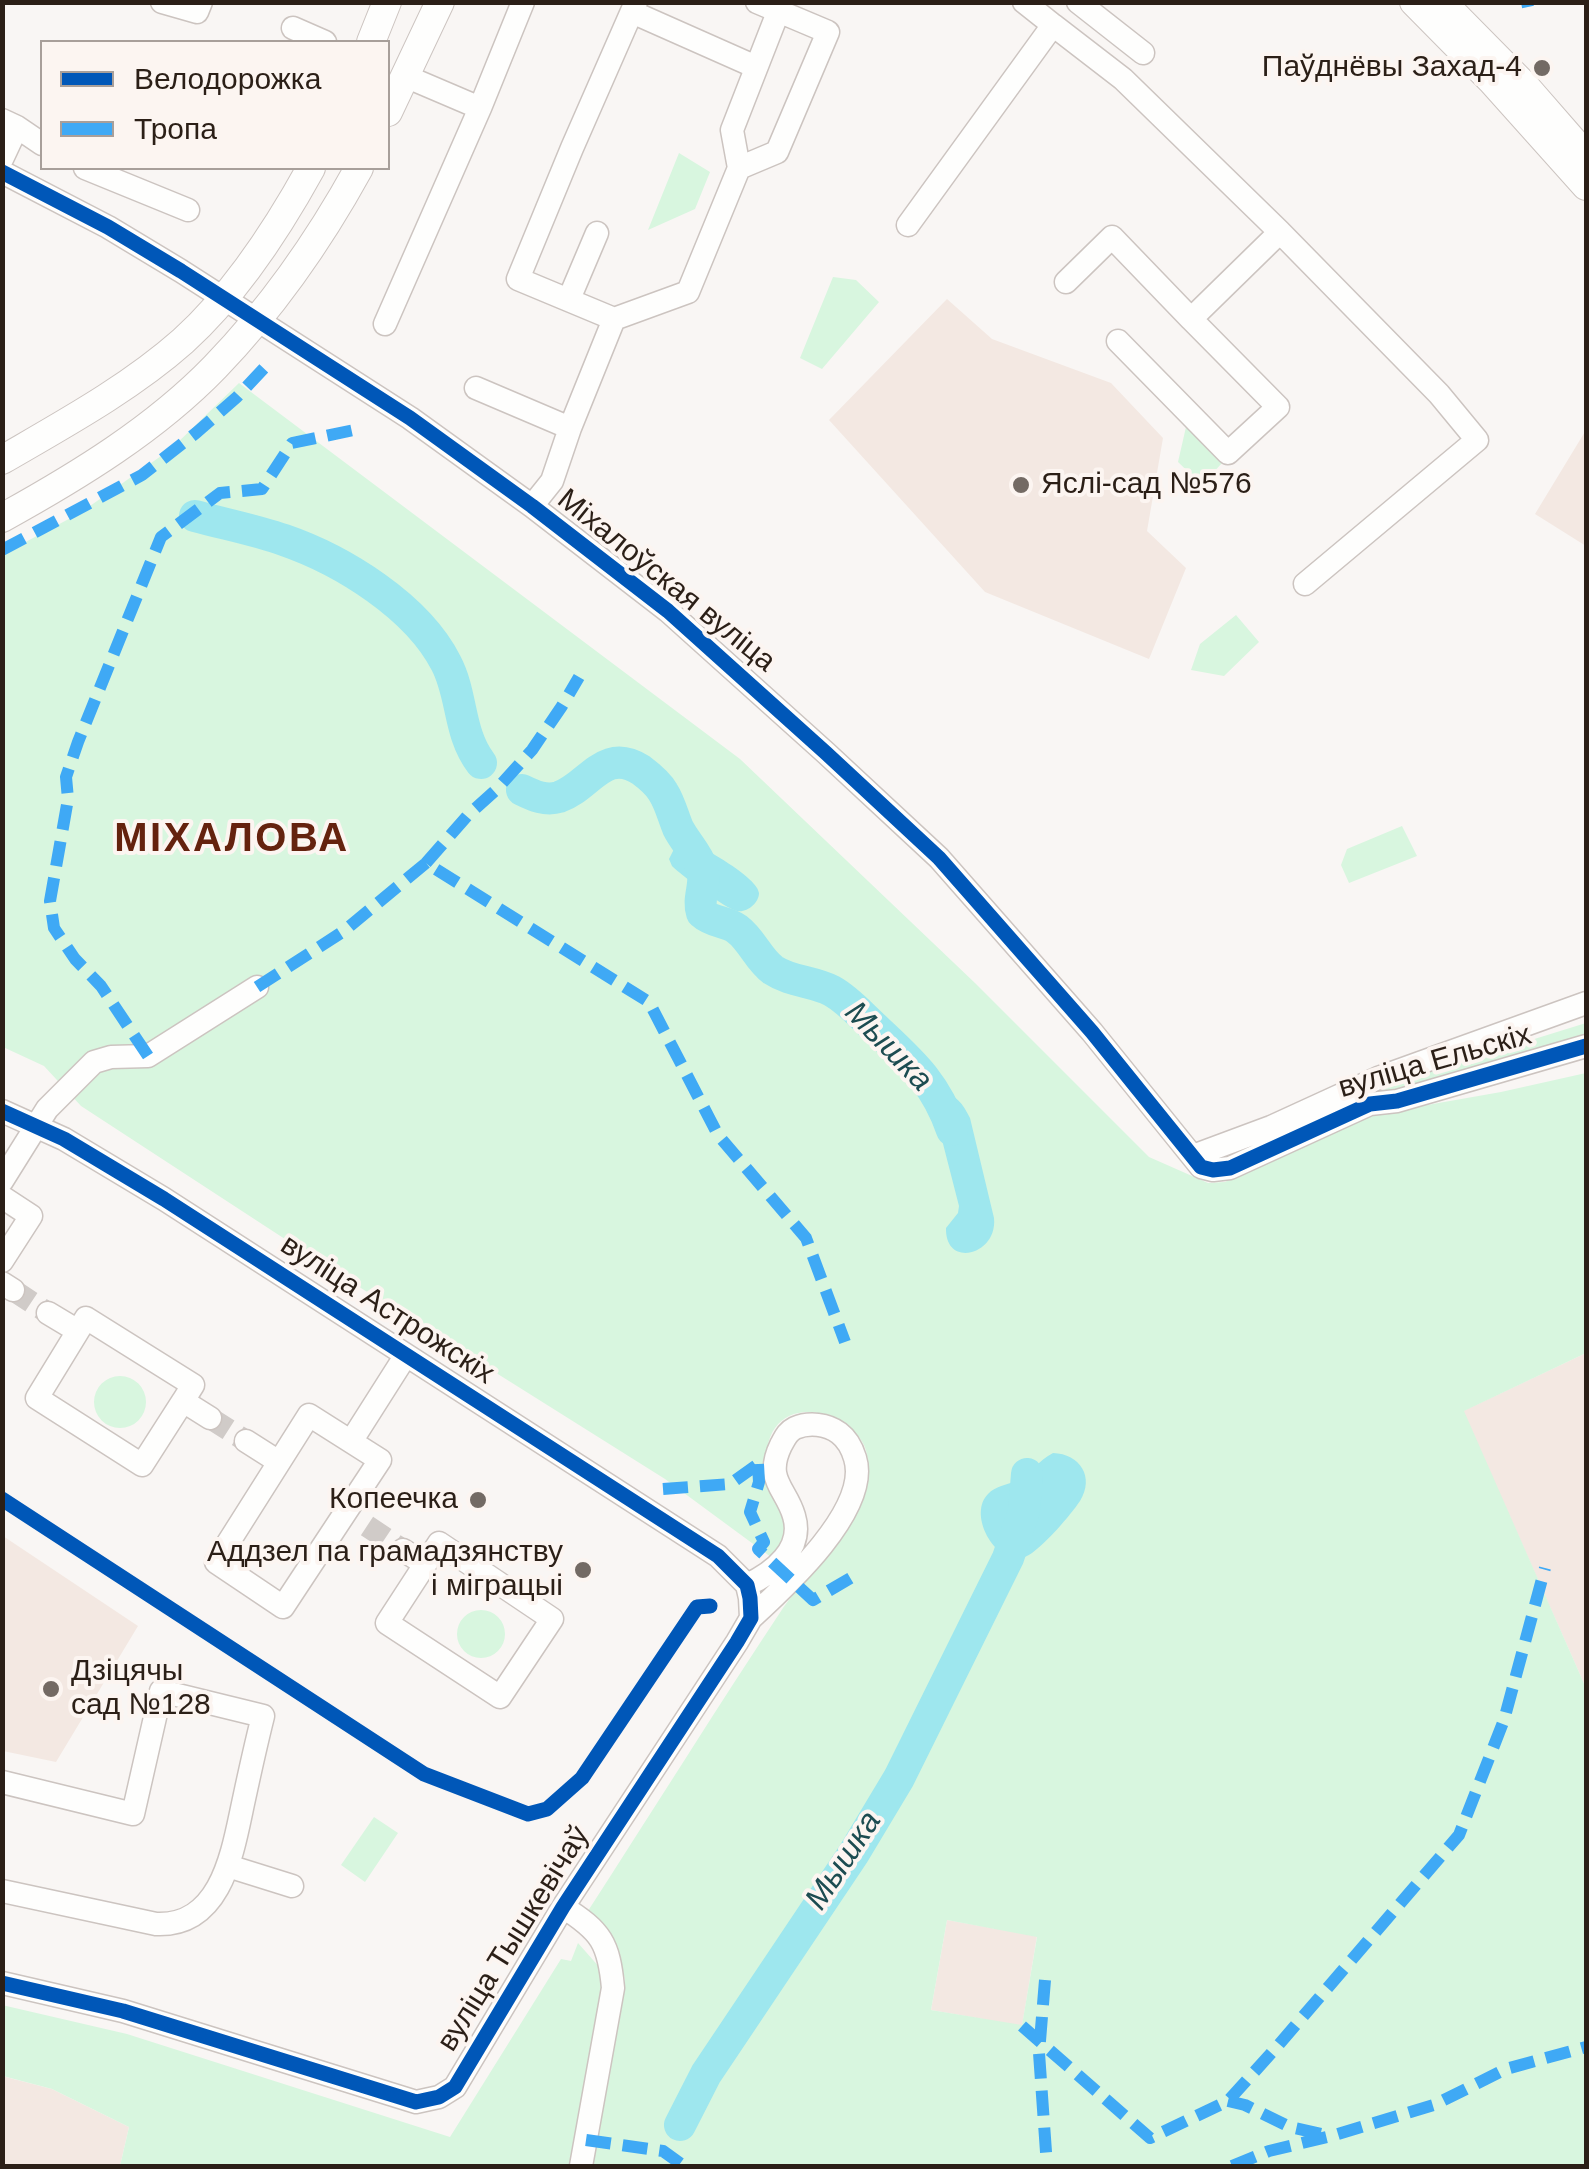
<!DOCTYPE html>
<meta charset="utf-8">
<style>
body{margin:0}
#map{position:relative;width:1589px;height:2169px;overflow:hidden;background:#f9f6f4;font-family:Helvetica,sans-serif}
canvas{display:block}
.frame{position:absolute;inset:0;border:5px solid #2b1f17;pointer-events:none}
.legend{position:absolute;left:40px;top:40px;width:350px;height:130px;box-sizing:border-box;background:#fcf5f1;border:2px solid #a89f9a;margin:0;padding:12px 18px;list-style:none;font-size:30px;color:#2b1f17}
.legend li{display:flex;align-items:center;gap:20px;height:50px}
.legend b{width:50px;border:2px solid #a89f9a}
</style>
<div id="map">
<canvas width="1589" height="2169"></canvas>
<div class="frame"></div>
<ul class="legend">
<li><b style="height:12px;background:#0057b8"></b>Велодорожка</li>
<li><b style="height:12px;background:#3fa9f5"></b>Тропа</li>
</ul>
</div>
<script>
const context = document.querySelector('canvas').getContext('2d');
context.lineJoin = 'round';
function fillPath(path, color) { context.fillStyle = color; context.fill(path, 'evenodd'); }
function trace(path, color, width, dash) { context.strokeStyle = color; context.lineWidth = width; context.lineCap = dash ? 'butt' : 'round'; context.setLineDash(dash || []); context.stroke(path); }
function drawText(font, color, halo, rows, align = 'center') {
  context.font = font + ' Helvetica,sans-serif'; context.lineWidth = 8; context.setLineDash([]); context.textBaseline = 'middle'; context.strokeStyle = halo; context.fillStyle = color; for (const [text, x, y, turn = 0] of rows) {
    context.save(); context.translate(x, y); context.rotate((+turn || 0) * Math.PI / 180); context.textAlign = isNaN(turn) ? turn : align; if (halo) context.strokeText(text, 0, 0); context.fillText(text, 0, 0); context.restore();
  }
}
fillPath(new Path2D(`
 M947 299 992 339 1111 383 1163 438 1147 531 1186 568 1149 659 985 592 829 420Z
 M1586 430V546L1535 514Z
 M1586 1353V1688L1463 1411Z
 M3 1536 138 1626 56 1762 3 1751Z
 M947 1920 1037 1936 1022 2026 931 2010Z
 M2 2076 52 2089 129 2127 120 2166H3Z`), '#f3e8e2');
fillPath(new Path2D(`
 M679 153 710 172 695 209 648 230Z
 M833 277 856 280 879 302 822 369 800 358Z
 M239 383 740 759 975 983 1149 1157 1208 1183 1225 1182 1359 1117 1501 1092 1586 1073V1353L1464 1411 1586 1688V2166H592L625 1979 615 1943 586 1914C652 1812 716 1709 783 1608 800 1583 824 1563 840 1537 854 1514 876 1471 864 1445 850 1416 797 1397 775 1428 768 1437 766 1453 765 1464 763 1481 772 1491 779 1506 784 1514 786 1525 789 1534L775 1560 665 1479 337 1273 81 1106 44 1066 3 1047V554L80 513 171 449ZM947 1920 1037 1937 1022 2025 931 2010Z
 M1186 427 1222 463 1202 485 1178 462Z
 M1236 615 1259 642 1224 676 1191 670 1200 644Z
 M1402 826 1417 856 1349 883 1341 865 1347 849Z
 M1586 1023V1034L1575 1038 1390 1098 1382 1092 1386 1085Z
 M94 1402a26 26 0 1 1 52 0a26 26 0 1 1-52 0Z
 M457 1634a24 24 0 1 1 48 0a24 24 0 1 1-48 0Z
 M374 1817 398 1833 365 1882 341 1865Z
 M578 1943 601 1969 603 1988 571 2166H120L129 2127 52 2089 3 2076 2 2005 127 2034 450 2137 561 1959 571 1961Z`), '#d8f6df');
fillPath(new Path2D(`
 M690 843C703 846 759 879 759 893 759 903 747 913 737 911 726 909 681 875 672 866L669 859 675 847Z
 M940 1091C956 1094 963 1104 970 1118L994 1218C998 1255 945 1269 946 1228L958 1213 959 1206 932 1101 935 1093Z
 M1053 1453C1080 1454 1095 1477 1080 1501 1069 1517 1047 1542 1032 1553 1002 1576 965 1517 988 1494 995 1486 1007 1485 1016 1481 1031 1474 1039 1460 1053 1453Z`), '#9ee7ee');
trace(new Path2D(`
 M195 516C224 524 255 530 284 540 342 560 417 606 446 663 463 695 458 733 481 763
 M522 790C534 796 546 801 559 797 589 787 604 746 641 770 649 776 658 783 663 792 670 803 673 816 678 828 685 842 697 853 702 868 707 884 697 898 702 913 713 923 726 921 737 929 752 940 758 959 773 970 791 982 813 981 832 991 848 1000 860 1014 873 1026 910 1061 935 1081 952 1130
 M680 2125 706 2074 854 1853 899 1778 1008 1558 1024 1511 1027 1474`), '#9ee7ee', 32);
trace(new Path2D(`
 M13 1290 48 1313
 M210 1418 246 1441
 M367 1526 403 1550`), '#d0cbc8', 22, [22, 11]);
const minor = new Path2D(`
 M162 2 197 12 201 2
 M636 2 572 148 518 279 614 319 688 292 739 168 777 152 828 32 757 2
 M1078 2 1143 53
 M632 12 756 67
 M1053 25 1123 79 1280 232 1439 394 1477 440 1305 584
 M293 28 325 42
 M405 76 480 108
 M2 120 17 127 42 144
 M2 159 17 127
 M85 168 188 210
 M739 168 732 130 782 2
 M2 172 108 227 181 271 410 418 532 506 668 611 826 753 939 858 1092 1032 1201 1167 1213 1170 1230 1168 1370 1104 1397 1101 1586 1046
 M908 225 1053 25 1024 2
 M1066 282 1112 237 1191 319
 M569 299 597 233
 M385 324 480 108 523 2
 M1118 341 1228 453 1278 407 1191 319 1280 232
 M476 388 570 428
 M532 506 552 481 570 428 614 319
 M2 1111 64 1139 164 1199 718 1556 747 1585 750 1598 751 1618 737 1642 563 1907 455 2087 439 2097 416 2102 123 2011 2 1983
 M1193 1156 1271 1127 1378 1078 1586 1003
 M2 1181 47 1109 94 1062 111 1057 148 1056 257 987
 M2 1197 31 1216 2 1261
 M2 1283 13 1290
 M48 1313 78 1331 86 1318 193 1385 183 1401
 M78 1331 37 1398 142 1465 183 1401 210 1418
 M309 1415 380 1460 283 1607 216 1562Z
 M352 1440 406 1355
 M246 1441 279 1462
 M439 1543 552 1619 500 1697 387 1623Z
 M403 1550 425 1564
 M747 1585C773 1573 804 1549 794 1516 786 1488 764 1480 781 1445 785 1438 787 1432 795 1428 809 1422 827 1424 839 1433 847 1439 852 1448 855 1458 871 1509 785 1587 751 1618
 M2 1782 133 1814 161 1691 263 1716C256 1744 250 1771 244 1799 233 1849 223 1927 156 1924L2 1891
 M228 1866 292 1886
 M563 1907C601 1931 609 1943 613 1988L581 2166`);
const major = new Path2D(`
 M1414 2 1492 81 1586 186
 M1442 2 1525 86 1586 156
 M371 42 387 2
 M388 112 440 2
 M2 460C64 424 130 388 183 341 235 294 278 228 311 168
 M2 518C78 476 155 429 215 367 272 308 320 239 359 168`);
trace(minor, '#ccc4c0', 25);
trace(major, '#ccc4c0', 30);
trace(minor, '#fefefd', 22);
trace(major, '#fefefd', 28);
trace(new Path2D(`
 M1527 2 1528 7
 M2 550 142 475 196 433 237 397 266 366
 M426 863 468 815 497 789 532 750 562 706 579 677
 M257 987 344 931 426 863 649 1002 718 1135 806 1238 845 1342
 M148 1056 101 986 75 959 54 928 50 901 68 799 66 777 78 742 161 537 220 493 262 489 292 443 354 430
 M758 1464 759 1482 750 1512 764 1542 758 1549 813 1600 859 1573
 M663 1489 730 1484 758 1464
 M1045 1980 1039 2053 1047 2166
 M1022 2026 1150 2138 1228 2101 1275 2049 1459 1835 1504 1720 1545 1568
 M1228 2101 1245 2105 1290 2127 1326 2135
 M586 2140 663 2151 684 2166
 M1232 2166 1269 2151 1331 2136 1434 2105 1506 2069 1586 2047`), '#3fa9f5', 12, [25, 12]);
trace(new Path2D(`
 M2 172 108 227 181 271 410 418 532 506 668 611 826 753 939 858 1092 1032 1201 1167 1213 1170 1230 1168 1370 1104 1397 1101 1586 1046
 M2 1111 64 1139 164 1199 718 1556 747 1585 750 1598 751 1618 737 1642 563 1907 455 2087 439 2097 416 2102 123 2011 2 1983
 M2 1499 424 1774 528 1814 547 1809 582 1778 697 1607 710 1606`), '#0057b8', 15);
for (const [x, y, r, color] of [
 [1542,68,10,"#736a64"],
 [1021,485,10,"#736a64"],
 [478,1500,10,"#736a64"],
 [583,1570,10,"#736a64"],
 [51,1689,10,"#736a64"]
]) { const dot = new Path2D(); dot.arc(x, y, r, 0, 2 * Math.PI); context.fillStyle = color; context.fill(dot); trace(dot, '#fcf5f1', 4); }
drawText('30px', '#2b1f17', '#fcf5f1', [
 ["Паўднёвы Захад-4",1522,68],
 ["Яслі-сад №576",1041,485,"left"],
 ["Копеечка",458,1500],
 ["Аддзел па грамадзянству",563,1553],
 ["і міграцыі",563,1587],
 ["Дзіцячы",71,1672,"left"],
 ["сад №128",71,1706,"left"]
], 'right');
drawText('30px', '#2b1f17', '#fcf5f1', [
 ["Міхалоўская вуліца",666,581,39],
 ["вуліца Ельскіх",1435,1062,-16],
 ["вуліца Астрожскіх",387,1310,33],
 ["вуліца Тышкевічаў",514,1939,-58]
]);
drawText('italic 32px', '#1c4c51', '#fcf5f1', [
 ["Мышка",888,1047,46],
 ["Мышка",844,1861,-57]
]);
context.letterSpacing = '2.5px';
drawText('bold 40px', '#64220e', '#fcf5f1', [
 ["МІХАЛОВА",232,840]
]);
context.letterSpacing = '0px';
</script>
